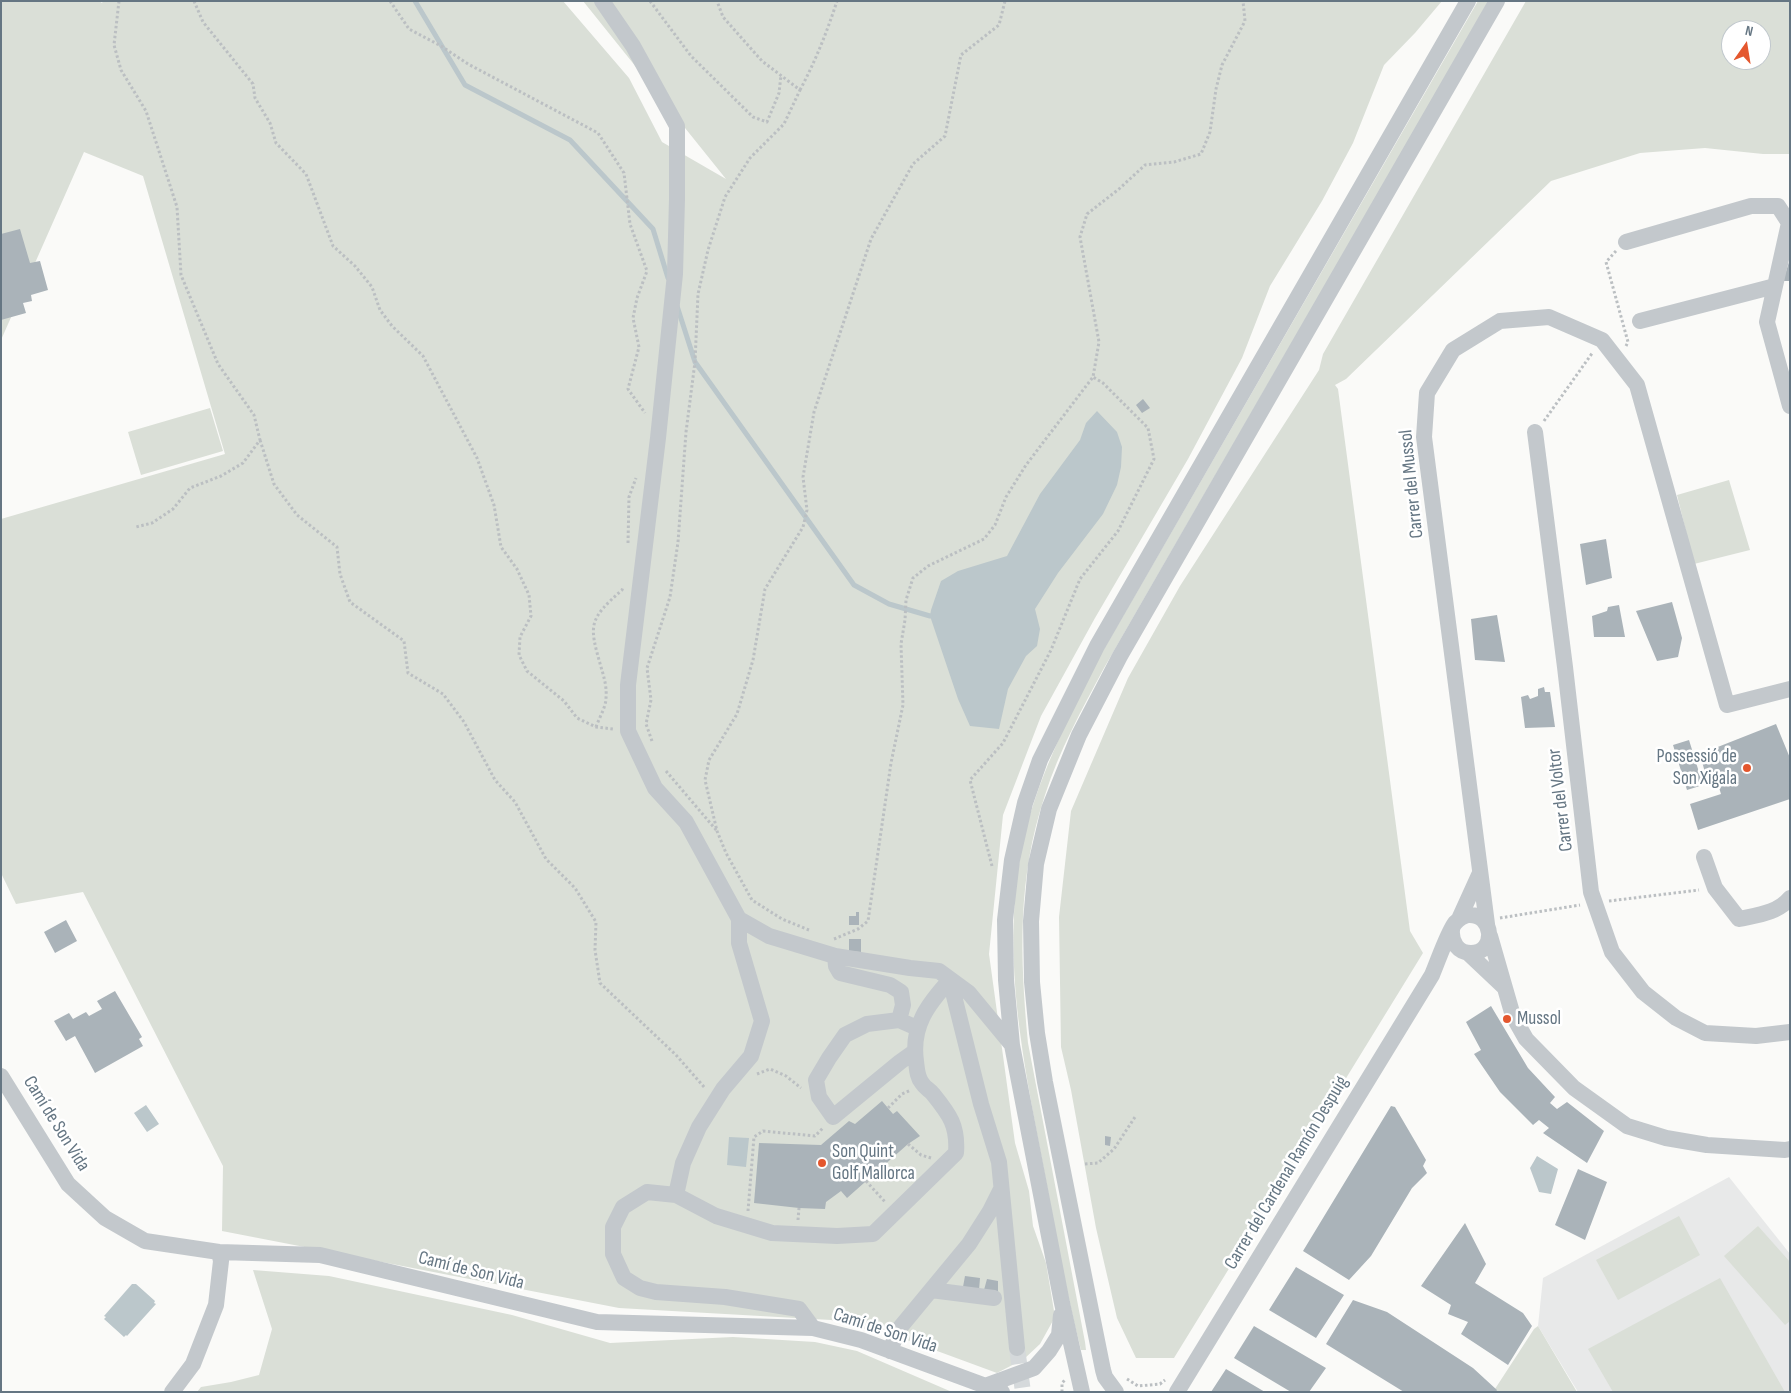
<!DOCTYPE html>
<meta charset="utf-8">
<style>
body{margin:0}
#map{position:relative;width:1791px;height:1393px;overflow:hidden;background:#fafaf8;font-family:"Sofia Sans Condensed",sans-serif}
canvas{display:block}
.frame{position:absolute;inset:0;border:2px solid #657683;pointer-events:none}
.north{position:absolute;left:1721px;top:20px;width:50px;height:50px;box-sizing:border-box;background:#fff;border:1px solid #c1c8cd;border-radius:50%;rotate:13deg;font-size:14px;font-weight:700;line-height:20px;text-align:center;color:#657683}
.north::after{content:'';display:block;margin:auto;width:18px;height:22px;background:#e4572e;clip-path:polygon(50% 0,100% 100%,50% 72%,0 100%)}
</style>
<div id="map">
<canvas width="1791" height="1393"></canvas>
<div class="frame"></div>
<div class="north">N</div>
</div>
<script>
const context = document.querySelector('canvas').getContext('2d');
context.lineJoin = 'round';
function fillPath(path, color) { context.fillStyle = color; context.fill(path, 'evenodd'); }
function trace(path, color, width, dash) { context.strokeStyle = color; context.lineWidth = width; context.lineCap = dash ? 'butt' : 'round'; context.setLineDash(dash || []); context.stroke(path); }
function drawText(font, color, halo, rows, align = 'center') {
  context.font = font + ' "Sofia Sans Condensed",sans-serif'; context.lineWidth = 5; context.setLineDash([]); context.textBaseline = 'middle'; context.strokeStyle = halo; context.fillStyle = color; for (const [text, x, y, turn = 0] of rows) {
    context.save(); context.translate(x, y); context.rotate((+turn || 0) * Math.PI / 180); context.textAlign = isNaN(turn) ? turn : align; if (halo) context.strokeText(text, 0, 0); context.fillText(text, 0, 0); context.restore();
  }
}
fillPath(new Path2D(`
 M1729 1177 1790 1254V1392H1578L1538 1326 1543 1278Z`), '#e8e9e9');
fillPath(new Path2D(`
 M1 1H99L102 3 103 1H563L629 78 662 142 726 179 583 1H1442L1415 33 1384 65 1353 143 1322 201 1270 286 1242 358 1188 459 1095 618 1041 716 1003 815 989 954 1015 1143 1029 1191 1033 1226 1046 1263 1055 1317 1040 1344 1024 1359 997 1373 910 1341 831 1320 619 1308 222 1231 223 1166 83 892 16 904 1 873V519L225 454 143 176 84 152 1 340Z
 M1478 1H1489L1104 668C1082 709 1059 751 1045 795 1017 879 1020 956 1028 1043L1085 1342 1086 1350H1081C1065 1289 1055 1227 1043 1165 1024 1064 1002 962 1020 858 1031 793 1061 734 1089 675Z
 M1526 1H1790V154H1763L1705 148 1640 153 1551 181 1346 379 1335 385 1338 389 1410 931 1423 953 1174 1358H1136L1117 1318 1096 1228 1071 1090 1061 1047 1059 917 1071 811 1128 678 1180 586 1319 370 1323 354ZM1731 30H1761V60H1731Z
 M210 408 223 451 141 475 128 432Z
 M1729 480 1750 550 1694 564 1677 495Z
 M1679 1216 1700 1255 1618 1300 1596 1260Z
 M1758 1226 1790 1262V1321L1785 1325 1724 1256Z
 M253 1270 329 1276 512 1315 610 1343 733 1337 815 1342 857 1351 952 1392H197L201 1387 231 1382 259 1375 272 1329Z
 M1720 1278 1785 1392H1613L1588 1349Z
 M1538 1326 1577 1392H1493L1534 1329Z`), '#dadfd7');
fillPath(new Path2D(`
 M1097 411 1117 432 1122 447 1121 467 1117 485 1103 514 1058 573 1035 609 1040 629 1037 646 1026 656 1008 689 999 729 970 726 958 699 930 616 931 610 941 581 958 571 1007 556 1040 494 1080 440 1086 423Z
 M146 1105 159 1124 147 1132 134 1113Z
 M729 1137 749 1138 746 1167 727 1165Z
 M1537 1156 1558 1169 1551 1194 1539 1192 1530 1168Z
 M132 1284H136L155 1301 154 1303 156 1304 127 1336 126 1335 124 1337 104 1319 106 1317 104 1316Z`), '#bbc7cb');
trace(new Path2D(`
 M415 1 465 85 570 140 653 229 668 278
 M677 306 695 362 854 585 889 604 930 616`), '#bbc7cb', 5);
fillPath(new Path2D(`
 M20 229 30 263 40 261 48 290 31 295 32 301 23 303 26 313 1 320V234Z
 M1789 262 1790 281H1783Z
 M1143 399 1150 408 1142 413 1136 405Z
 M1606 539 1612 578 1586 585 1580 544Z
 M1672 602 1682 638 1678 657 1657 661 1636 611Z
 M1619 605 1625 637H1594L1592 616 1607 611 1608 607Z
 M1497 615 1505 662 1475 660 1471 619Z
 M1544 687 1545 692H1550L1555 727 1525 728 1521 697 1528 695 1530 699 1538 696V689Z
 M1776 724 1790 758V799L1698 830 1690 804 1721 794 1716 778 1707 780 1700 754Z
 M1689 740 1703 785 1687 790 1673 745Z
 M856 912H859V925H849V916H856Z
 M66 920 77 941 55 953 44 932Z
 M849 939H861V952L849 951Z
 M115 991 142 1037 139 1039 143 1046 95 1073 75 1036 66 1041 54 1021 69 1013 73 1019 86 1012 89 1016 102 1009 97 1001Z
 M1491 1006 1528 1068 1555 1097 1550 1103 1557 1109 1567 1102 1604 1131 1587 1163 1543 1133 1549 1128 1539 1120 1533 1125 1500 1092 1474 1054 1481 1050 1466 1022Z
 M882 1101 893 1114 897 1111 920 1136 908 1144 847 1198 841 1191 826 1202 825 1209 799 1208 754 1203 759 1143 821 1145 849 1121 855 1124Z
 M1391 1106 1395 1107 1426 1160 1423 1166 1427 1173 1412 1188 1371 1256 1349 1280 1303 1251Z
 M1105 1136 1111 1137 1110 1146 1105 1145Z
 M1578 1169 1607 1182 1585 1240 1555 1225Z
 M1465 1223 1486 1264 1475 1283 1523 1313 1532 1326 1508 1365 1461 1334 1468 1322 1448 1314 1451 1305 1421 1286Z
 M1296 1267 1344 1295 1316 1338 1269 1310Z
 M965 1276 980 1278 979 1290 963 1287Z
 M987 1279 998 1281V1292L984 1290Z
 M1353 1300 1387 1312 1473 1368 1497 1390 1496 1392H1404L1326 1344Z
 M1254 1326 1326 1368 1309 1392H1291L1234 1358Z
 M1226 1369 1265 1392H1211Z`), '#aab3b9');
trace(new Path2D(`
 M1017 1348 1023 1392`), '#d5d9db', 16, [16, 8]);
trace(new Path2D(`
 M119 1 114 45 121 70 146 111 177 207 181 275 218 364 254 415 260 440 243 463 221 476 190 488 173 509 152 523 136 527
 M194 1 203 22 253 84 255 98 270 123 276 143 306 174 333 246 355 266 372 287 380 310 392 326 423 356 477 458 494 505 501 547 517 569 529 595 531 616 520 637 519 655 527 671 564 701 577 718 596 727 613 729
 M390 1 409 29 441 46 468 64 598 133 624 173 630 224 647 271 637 298 633 318 639 347 628 389 645 413
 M650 1 691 56 753 117 767 122 779 93 781 75
 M800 90C815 62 827 32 837 1
 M1616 251 1606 262 1628 342 1626 346
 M1544 421 1593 352
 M260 440 274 484 297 515 337 547 340 574 350 602 404 641 408 673 443 694 464 722 495 780 515 802 546 859 575 888 596 922 595 950 600 983 676 1055 705 1088
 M628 543 629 497 636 478
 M596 727C599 718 606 707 606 698 607 687 604 677 601 667 589 625 588 620 622 590L623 587
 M652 741 646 724 651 700 647 668 670 597 678 542 686 432 695 362 698 294 708 250 725 197 750 158 784 124 800 90 762 61 723 17 717 1
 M666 771 717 831
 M992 866 970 780 1003 743 1051 650 1080 579 1118 531 1154 459 1148 428 1103 383 1093 377
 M1609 901 1699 890
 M1500 918 1580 905
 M809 930 782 919 752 900 726 853 717 831 705 780 709 760 737 714 753 660 765 589 803 527 807 510 803 477 814 412 871 239 913 164 945 136 961 55 999 25 1005 1
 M834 939 858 929 868 921 891 763 903 705 901 644 905 620 906 600 913 578 928 566 984 539 995 525 1006 497 1026 465 1093 377 1099 342 1080 237 1087 214 1119 189 1145 165 1174 162 1201 154 1210 132 1216 89 1222 65 1245 21 1243 1
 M757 1074 770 1069 786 1076 801 1088
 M888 1108 902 1094 911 1090
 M908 1144 921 1155 931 1158
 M1085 1164 1098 1163 1114 1149 1135 1117
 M866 1181 886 1203
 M748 1211 754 1137 763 1131 815 1136 823 1128
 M798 1220 799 1208
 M1127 1379 1138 1386 1160 1384 1165 1380
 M1062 1392V1383L1065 1380`), '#bbbfc2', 3, [2.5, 2.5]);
trace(new Path2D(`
 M602 1 633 46 677 126V199L675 274 658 438 628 685V731L655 788 686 822 739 919 769 936 835 956 910 968 939 971 969 993 1012 1045
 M1626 242 1751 206H1778L1789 223 1767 322 1790 406
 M1640 321 1775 286
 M1535 432 1565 667 1591 892 1612 952 1643 992 1676 1018 1705 1033 1756 1036 1790 1032
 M1704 857 1715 888 1739 919C1757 915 1778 913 1790 898
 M1459 919 1479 875
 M1487 924 1424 437 1427 393 1453 350 1500 321 1549 317 1602 340 1637 385 1727 705 1790 689
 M1490 936 1513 1016 1526 1039 1574 1088 1627 1126 1666 1138 1707 1145 1785 1150 1790 1149
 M1468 953 1504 987
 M835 956 836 966 840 973 890 985 901 992 903 1005 899 1020
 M950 980 981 1104 999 1162 1017 1348
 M914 1052 900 1062 833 1117 819 1097 816 1080 829 1058 845 1035 867 1024 899 1020 917 1028
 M1 1076 68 1184 105 1218 145 1241 219 1252 320 1255 597 1322 813 1328 861 1340 1002 1392
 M676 1195 683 1163 699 1127 723 1089 751 1056 762 1021 739 943V919
 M931 1290 994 1298
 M813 1328 799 1309 725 1297 656 1292 640 1288 624 1278 613 1254V1227L623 1207 647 1192 676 1195 716 1216 772 1233 837 1236 873 1234 956 1153C958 1126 950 1115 933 1094 930 1090 925 1088 922 1083 917 1077 917 1069 916 1061 911 1026 928 1004 950 980
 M890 1351 898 1330 969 1244 990 1211 1001 1189
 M985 1386 1034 1368 1049 1351 1059 1335 1061 1315
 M172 1392 193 1364 216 1305 221 1261 219 1252
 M1082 1392 1062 1303 1012 1045 1006 980 1005 920 1012 860 1025 803 1040 760 1097 646 1468 1
 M1116 1392 1105 1377 1103 1370 1045 1082 1037 1033 1032 982 1031 921 1036 864 1049 809 1079 735 1120 656 1497 1
 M1177 1392 1432 975C1438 961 1447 934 1455 923 1459 919 1463 916 1468 915 1494 913 1497 953 1471 953 1458 953 1451 942 1452 930`), '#c3c8cc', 16);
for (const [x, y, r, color] of [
 [1747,768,5,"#e4572e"],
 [1507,1019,5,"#e4572e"],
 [822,1163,5,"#e4572e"]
]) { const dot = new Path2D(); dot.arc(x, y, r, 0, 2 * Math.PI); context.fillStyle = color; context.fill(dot); trace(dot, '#fff', 2); }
drawText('19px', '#657683', '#fff', [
 ["Carrer del Mussol",1412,484,-96],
 ["Carrer del Voltor",1561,800,-97],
 ["Camí de Son Vida",56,1124,58],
 ["Carrer del Cardenal Ramón Despuig",1287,1173,-59],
 ["Camí de Son Vida",471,1271,14],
 ["Camí de Son Vida",885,1331,18]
]);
drawText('19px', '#657683', '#fff', [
 ["Possessió de",1737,757,"right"],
 ["Son Xigala",1737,779,"right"],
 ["Mussol",1517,1019],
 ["Son Quint",832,1152],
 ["Golf Mallorca",832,1174]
], 'left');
</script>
